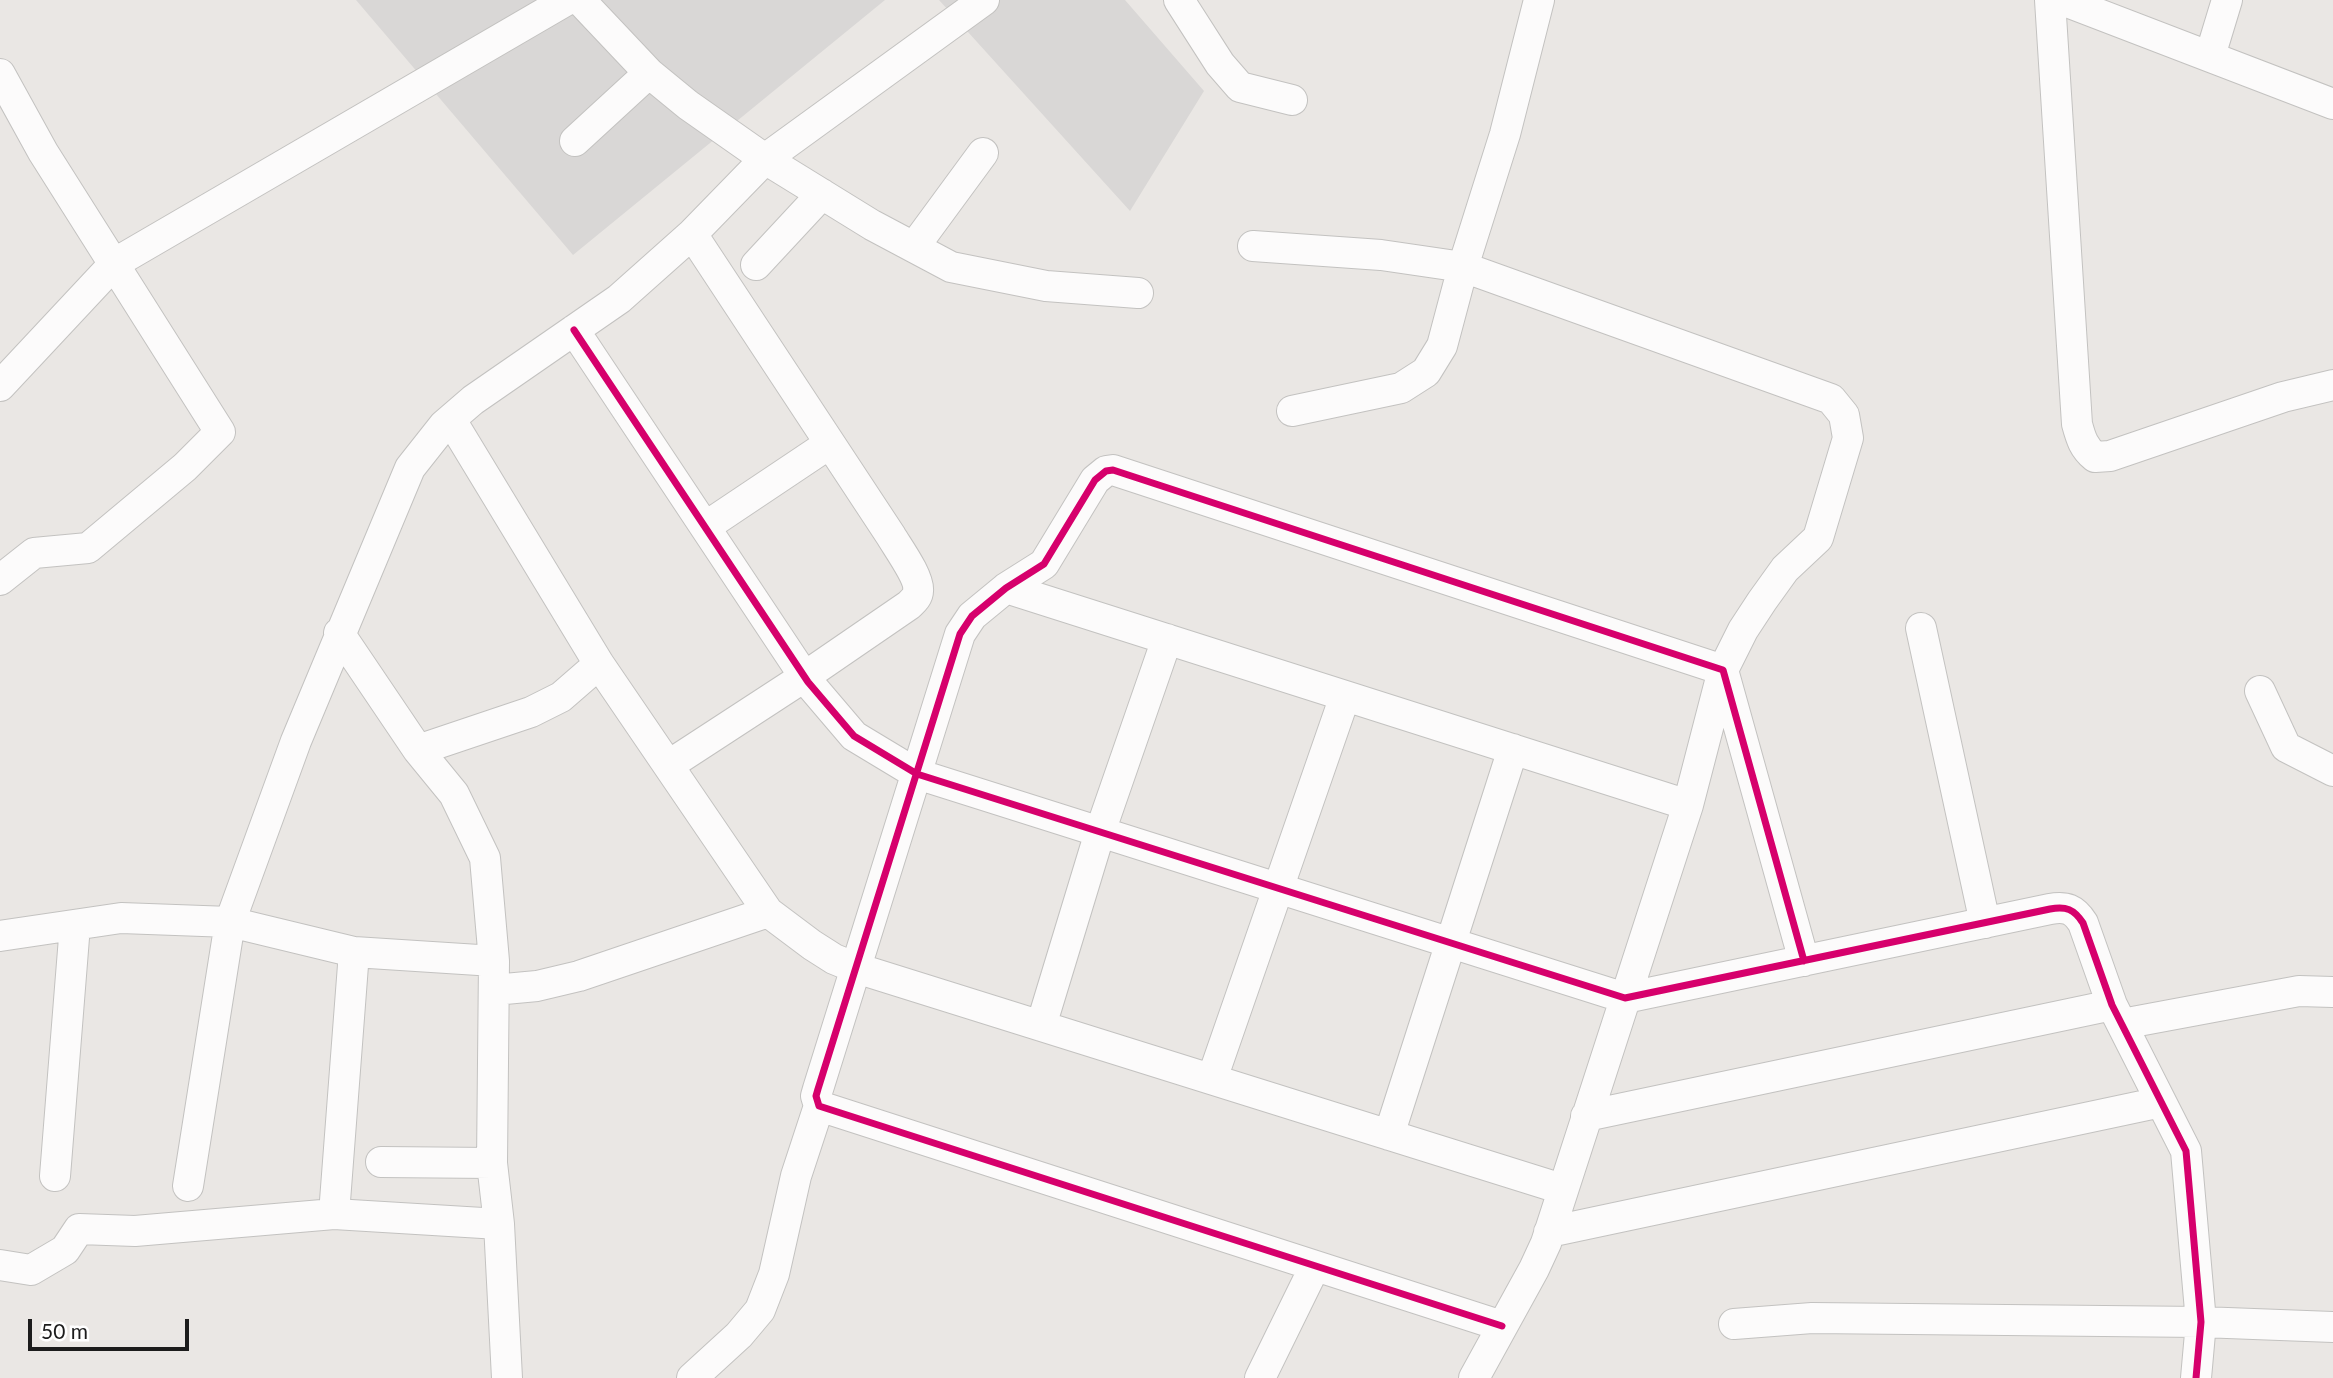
<!DOCTYPE html>
<style>
body{margin:0}
#map{position:relative;width:2333px;height:1378px;overflow:hidden;background:#eae7e4;font-family:Lato,sans-serif}
canvas{display:block}
.scale{position:absolute;left:28px;top:1319px;width:161px;height:32px;box-sizing:border-box;border:4px solid #1c1c1c;border-top:0;padding-left:9px;font-size:21px;line-height:24px;white-space:nowrap;color:#1c1c1c;-webkit-text-stroke:5px #fff;paint-order:stroke}
</style>
<div id="map">
<canvas width="2333" height="1378"></canvas>
<div class="scale">50 m</div>
</div>
<script>
const context = document.querySelector('canvas').getContext('2d');
context.lineJoin = 'round';
function fillPath(path, color) { context.fillStyle = color; context.fill(path, 'evenodd'); }
function trace(path, color, width, dash) { context.strokeStyle = color; context.lineWidth = width; context.lineCap = dash ? 'butt' : 'round'; context.setLineDash(dash || []); context.stroke(path); }
fillPath(new Path2D(`
 M356 0H885L573 255Z
 M939 0H1125L1204 91 1130 211Z`), '#d9d7d6');
const minor = new Path2D(`
 M580 0 649 73 688 105 765 159 872 225 951 267 1046 286 1138 293
 M1179 0 1220 64 1240 87 1292 100
 M2050 0 2077 424C2081 439 2084 448 2095 457L2110 456 2283 397 2333 385
 M2062 0 2333 104
 M2210 56 2227 0
 M0 74 43 152 220 432 185 467 88 548 34 553 0 580
 M575 141 649 73
 M1253 246 1381 255 1463 267 1831 399 1844 415 1848 438 1818 538 1785 569 1762 601 1743 630 1723 670 1688 805 1546 1243 1534 1269 1474 1378
 M914 247 983 153
 M756 265 822 194
 M574 330 808 682 854 736 917 774 1625 998 2050 909C2066 906 2074 909 2083 923L2112 1005 2186 1151 2201 1322 2196 1378
 M0 386 115 263 567 0
 M1292 411 1401 388 1426 372 1442 346 1463 267 1505 134 1539 0
 M451 420 599 664 768 912 812 945 834 959 856 968 1562 1189
 M705 527 829 444
 M1006 588 1688 805
 M1921 628 1985 923
 M339 633 418 750 454 794 485 858 494 961 492 1163 499 1224 507 1378
 M2260 691 2286 747 2333 771
 M418 750 531 712 561 697 599 664
 M669 765 804 677 909 605C913 601 918 597 918 591 920 578 898 548 891 536L692 234
 M0 936 121 918 230 922 354 952 494 961
 M494 990 537 986 579 976 768 912
 M2122 1024 2299 991 2333 992
 M1041 1026 1100 832 1167 639
 M1212 1079 1345 696
 M1586 1116 2112 1005
 M1389 1135 1513 749
 M381 1162 492 1163
 M55 1176 75 925
 M188 1186 230 922 296 741 410 468 444 425 473 400 619 299 692 234 765 159 984 0
 M334 1214 354 952
 M1549 1232 2161 1102
 M0 1265 31 1270 65 1250 79 1229 135 1231 334 1214 499 1224
 M1734 1324 1812 1318 2201 1322 2333 1327
 M1502 1326 819 1106 816 1096 818 1089 960 634 972 616 1006 588 1044 564 1095 480 1106 471 1113 470 1723 670 1804 961
 M692 1378 739 1335 760 1310 774 1274 796 1176 819 1106
 M1260 1378 1315 1266`);
trace(minor, '#c3c2c0', 32);
trace(minor, '#fcfbfb', 30);
trace(new Path2D(`
 M574 330 808 682 854 736 917 774 1625 998 2050 909C2066 906 2074 909 2083 923L2112 1005 2186 1151 2201 1322 2196 1378
 M1502 1326 819 1106 816 1096 818 1089 960 634 972 616 1006 588 1044 564 1095 480 1106 471 1113 470 1723 670 1804 961`), '#d6006c', 7);
</script>
